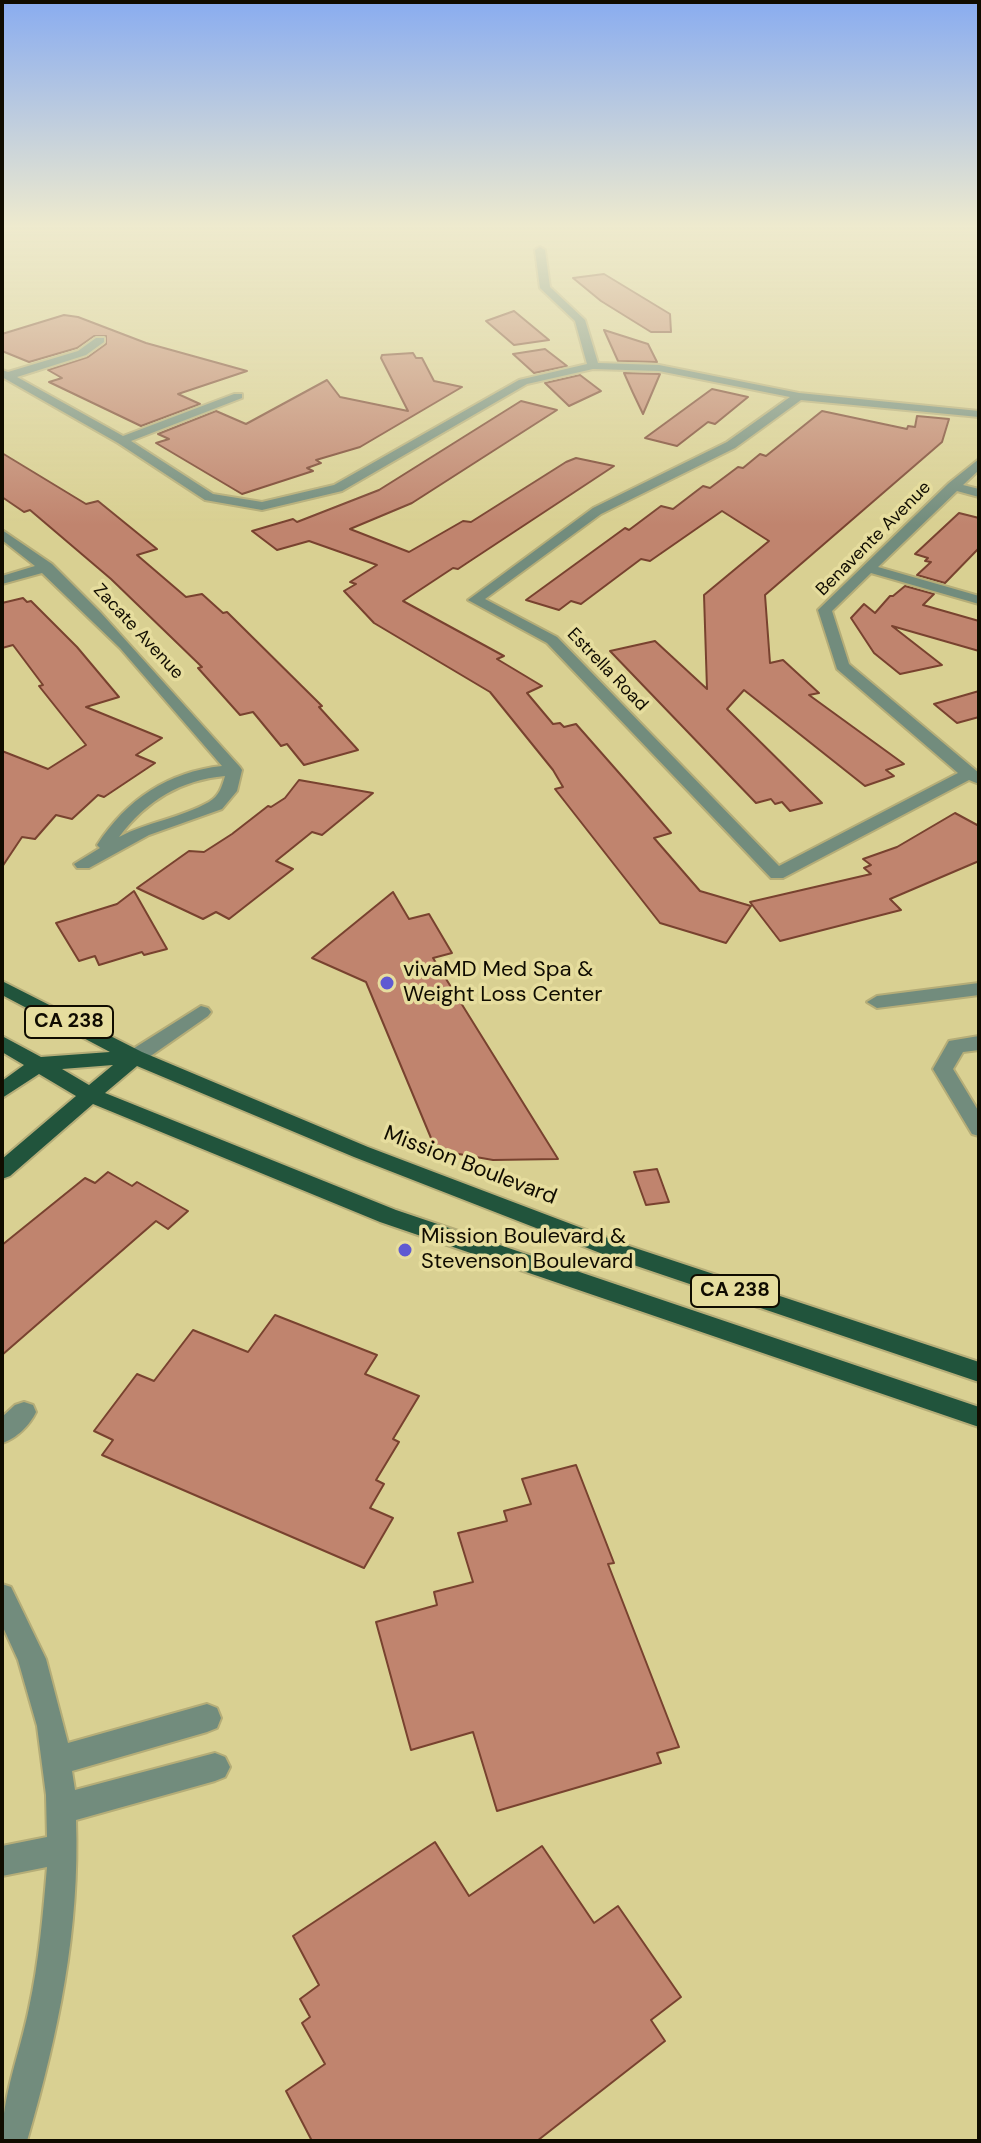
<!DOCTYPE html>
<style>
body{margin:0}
#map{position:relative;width:981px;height:2143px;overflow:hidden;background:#d9d092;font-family:"DM Sans",sans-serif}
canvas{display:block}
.frame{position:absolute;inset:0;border:4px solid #100c00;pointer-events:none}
</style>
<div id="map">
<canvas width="981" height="2143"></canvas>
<div class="frame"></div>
</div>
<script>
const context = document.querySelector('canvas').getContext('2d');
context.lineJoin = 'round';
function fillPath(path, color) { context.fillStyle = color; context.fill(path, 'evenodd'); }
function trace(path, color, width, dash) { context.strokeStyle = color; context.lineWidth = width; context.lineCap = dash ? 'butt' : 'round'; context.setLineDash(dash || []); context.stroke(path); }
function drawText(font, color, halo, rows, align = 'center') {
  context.font = font + ' "DM Sans",sans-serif'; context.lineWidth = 7; context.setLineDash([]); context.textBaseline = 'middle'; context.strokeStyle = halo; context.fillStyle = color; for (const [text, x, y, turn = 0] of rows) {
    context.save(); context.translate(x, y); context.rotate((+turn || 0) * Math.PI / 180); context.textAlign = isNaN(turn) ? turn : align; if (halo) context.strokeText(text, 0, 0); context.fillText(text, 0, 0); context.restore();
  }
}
const building = new Path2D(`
 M604 274 670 314 671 332H651L601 301 573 278Z
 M514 311 549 340 514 345 486 321Z
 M64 315 78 317 146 343 247 371 178 394 200 404 141 426 49 382 62 378 48 370 88 357 106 344V336H94L77 348 29 362 2 351V334Z
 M604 330 648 344 657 362 618 361Z
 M545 349 567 366 534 373 513 354Z
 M413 353 416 358H422L434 381 462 387 360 447 316 460 321 463 307 468 313 471 242 494 156 443 169 439 158 434 216 411 246 424 327 380 340 397 408 411 381 358 382 355Z
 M624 373 660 374 643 414 633 393Z
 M580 375 601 391 569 406 545 383Z
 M712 389 748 397 715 424 708 422 677 446 645 438Z
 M521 401 557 410 412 503 350 529 409 552 463 521 471 522 566 462 576 458 614 466 467 563 458 569 453 568 403 601 504 656 497 659 542 686 527 693 553 724 560 723 564 727 576 724 627 782 671 833 654 838 700 891 751 906 726 943 660 923 555 789 563 787 553 770 490 692 374 623 344 591 356 584 350 582 377 565 309 541 277 550 252 531 293 519 297 522 379 490Z
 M822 411 907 429 908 426 915 427 917 416 949 419 942 442 765 595 770 663 783 660 819 693 809 695 904 764 886 770 894 776 865 786 744 690 727 709 822 803 790 811 782 802 775 804 771 799 756 803 610 651 655 641 707 689 704 595 769 541 722 511 650 561 641 559 581 604 571 601 559 610 526 600 625 528 629 530 661 506 673 509 703 486 710 488 738 467 743 468 760 454 766 456Z
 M2 453 86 504 98 501 157 549 137 555 186 597 202 594 223 613 227 612 322 706 319 707 358 750 304 765 287 744 281 746 253 712 240 715 198 668 202 667 111 579 30 510 24 512 2 497Z
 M959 513 979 518V548L945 583 917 575 931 562 925 561 928 558 915 554Z
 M905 586 934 594 923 605 979 621V651L892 626 942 665 900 674 874 653 851 618 864 604 875 613 890 596H893Z
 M23 598 27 602 31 601 77 647 119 697 86 707 162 738 136 755 155 763 104 797 98 795 72 819 56 815 35 839 22 837 2 867V751L48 769 86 745 39 686 43 685 13 645 2 648V603Z
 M979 691V717L957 723 934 704Z
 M299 780 373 793 322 835 312 832 276 861 293 869 229 919 216 912 203 919 137 888 189 851 204 852 232 834 268 806 271 807 285 798Z
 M955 813 979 826V861L890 899 901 910 780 941 750 902 871 874 864 868 871 865 863 859 897 847Z
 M134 891 167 949 144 955 142 952 99 965 95 956 79 961 56 923 117 904Z
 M393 892 409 919 429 914 452 953 433 958 558 1159 493 1160 436 1150 366 982 312 958Z
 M657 1169 669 1202 646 1205 634 1172Z
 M108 1172 132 1186 137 1182 188 1211 168 1229 156 1221 2 1355V1245L85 1178 95 1183Z
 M275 1315 377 1355 365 1374 419 1396 393 1439 399 1442 376 1480 384 1484 370 1508 393 1518 364 1568 102 1455 113 1440 94 1431 137 1374 154 1381 193 1330 248 1352Z
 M576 1465 614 1563 608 1564 679 1747 657 1753 661 1763 497 1811 473 1732 411 1750 376 1622 437 1605 434 1592 473 1582 458 1533 507 1521 504 1511 531 1504 522 1479Z
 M435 1842 469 1896 542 1846 594 1923 618 1906 681 1997 651 2020 665 2041 537 2141H312L286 2091 325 2064 302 2023 310 2017 300 1999 319 1985 293 1936Z`);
fillPath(building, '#c0846e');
trace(building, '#78422f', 2);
const minor = new Path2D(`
 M540 247 545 250 550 287 585 320 598 363 659 365 799 393 979 411V417L801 400 735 448 601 514 485 599 557 637 779 866 958 773 837 669 818 610 949 483 979 459V470L963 485 979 489V497L957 491 878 567 979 596V604L871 573 832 611 849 664 979 773V784L969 780 783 878H771L547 643 468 600 593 508 727 442 790 397 659 371 593 369 527 384 342 491 262 510 205 500 118 443 2 377V370L8 372 78 351 96 338H104V342L86 355 17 377 123 436 234 394H242V398L131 441 213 494 262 502 334 485 519 380 587 364 575 321 540 288 535 250Z
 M2 530 52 564 101 613 240 767 242 770 237 791 222 809 149 835 89 868H77L74 864 100 848 97 845C127 799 168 772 222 766L120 648 42 573 2 584V576L35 566 2 540ZM225 776C222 787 219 796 209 802 181 818 147 822 119 837 146 801 180 780 225 776Z
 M979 983V995L877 1008 867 1002 877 996Z
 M201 1006 208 1008 211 1012 208 1016 142 1062H128L125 1057 128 1052Z
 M979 1036V1050L963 1052 953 1069 979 1112V1136L972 1134 933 1069 949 1041Z
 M24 1402 33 1405 36 1412C30 1425 16 1439 2 1443V1417L15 1405Z
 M2 1584 11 1587 46 1659 68 1743 207 1704 217 1708 221 1718 217 1728 207 1732 72 1771 75 1790 215 1753 225 1757 230 1767 225 1777 215 1781 76 1820C80 1930 58 2035 27 2141H2C2 2096 20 2053 29 2008 39 1962 43 1914 47 1867L2 1876V1846L47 1837 46 1795 37 1726 18 1660 2 1625Z`);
const major = new Path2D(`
 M2 981 142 1052 368 1147 629 1246 979 1362V1382L613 1258 354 1157 137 1066 105 1093 396 1210 979 1407V1427L380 1222 93 1104 10 1176 2 1179V1159L76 1096 39 1074 2 1098V1081L24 1065 2 1052V1036L41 1057 110 1052 2 995ZM113 1065 89 1085 62 1069Z`);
trace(minor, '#b5ad78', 4);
trace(major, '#b5ad78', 4);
fillPath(minor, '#728c7d');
fillPath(major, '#21543c');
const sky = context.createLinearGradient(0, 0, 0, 525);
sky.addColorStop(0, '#89acf0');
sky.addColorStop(0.43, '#eeeace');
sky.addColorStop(1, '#eeeace00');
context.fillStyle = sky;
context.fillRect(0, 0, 981, 525);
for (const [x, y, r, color] of [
 [387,983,8,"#5f5ad2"],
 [405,1250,8,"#5f5ad2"]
]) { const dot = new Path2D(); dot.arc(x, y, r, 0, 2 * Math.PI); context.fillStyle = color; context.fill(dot); trace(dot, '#e6dd9e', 3); }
drawText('18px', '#100c00', '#e6dd9e', [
 ["Benavente Avenue",874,539,-45],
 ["Zacate Avenue",138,632,47],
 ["Estrella Road",607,670,46]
]);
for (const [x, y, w] of [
 [69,1022,88],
 [735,1291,88]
]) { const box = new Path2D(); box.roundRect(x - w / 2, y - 16, w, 32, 6); context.fillStyle = '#e6dd9e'; context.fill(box); trace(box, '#100c00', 2); }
drawText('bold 20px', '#100c00', null, [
 ["CA 238",69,1022],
 ["CA 238",735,1291]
]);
drawText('22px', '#100c00', '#e6dd9e', [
 ["vivaMD Med Spa &",403,970],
 ["Weight Loss Center",403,995],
 ["Mission Boulevard &",421,1237],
 ["Stevenson Boulevard",421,1262]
], 'left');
drawText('22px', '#100c00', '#e6dd9e', [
 ["Mission Boulevard",470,1166,21]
]);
</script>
